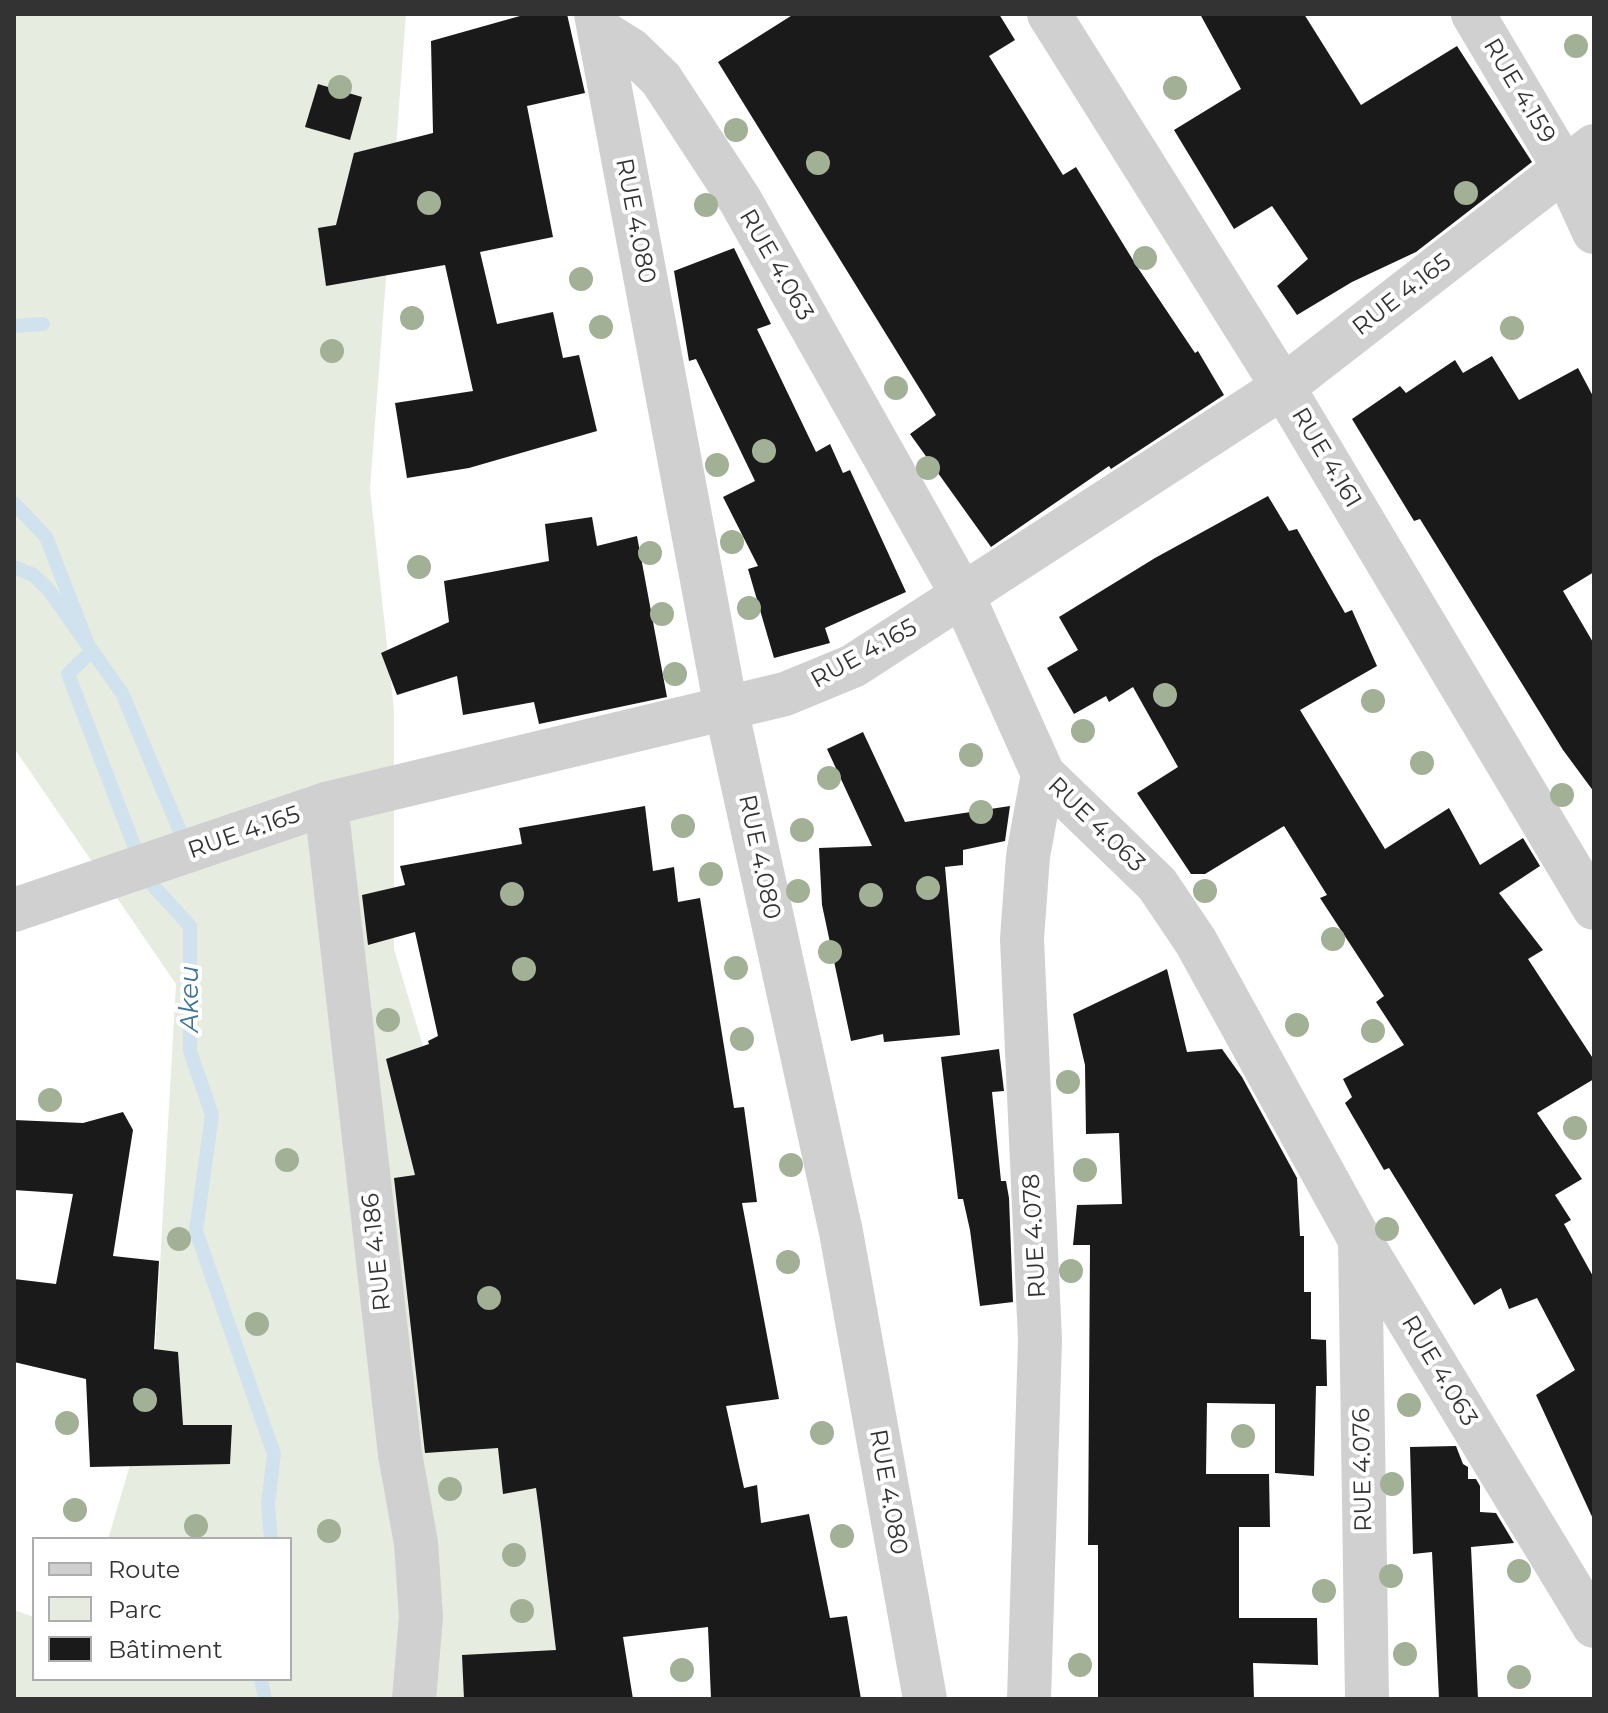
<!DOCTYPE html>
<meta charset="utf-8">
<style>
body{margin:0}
#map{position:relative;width:1608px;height:1713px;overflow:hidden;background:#fff;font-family:Montserrat,sans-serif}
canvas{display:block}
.frame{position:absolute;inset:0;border:16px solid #333;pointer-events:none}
.legend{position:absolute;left:32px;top:1537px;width:260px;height:144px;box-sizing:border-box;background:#fff;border:2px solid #adadad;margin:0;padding:10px 14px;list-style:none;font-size:24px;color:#333}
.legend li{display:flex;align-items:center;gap:16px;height:40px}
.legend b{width:40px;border:2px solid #adadad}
</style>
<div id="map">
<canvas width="1608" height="1713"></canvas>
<div class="frame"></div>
<ul class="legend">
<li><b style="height:10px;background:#d0d0d0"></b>Route</li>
<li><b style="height:22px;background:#e6ecdf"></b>Parc</li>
<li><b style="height:22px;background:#1a1a1a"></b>Bâtiment</li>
</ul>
</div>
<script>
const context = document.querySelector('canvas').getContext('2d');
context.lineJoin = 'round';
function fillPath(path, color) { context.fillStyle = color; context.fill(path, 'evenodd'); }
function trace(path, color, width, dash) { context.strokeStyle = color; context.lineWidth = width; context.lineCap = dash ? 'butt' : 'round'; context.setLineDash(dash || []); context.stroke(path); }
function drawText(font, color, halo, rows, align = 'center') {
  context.font = font + ' Montserrat,sans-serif'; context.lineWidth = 8; context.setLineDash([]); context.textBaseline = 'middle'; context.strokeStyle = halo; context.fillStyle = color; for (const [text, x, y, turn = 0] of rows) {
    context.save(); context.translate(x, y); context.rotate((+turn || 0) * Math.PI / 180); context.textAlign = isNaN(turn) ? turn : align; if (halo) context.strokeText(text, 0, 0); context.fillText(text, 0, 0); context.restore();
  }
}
fillPath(new Path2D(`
 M14 14H406L370 489 394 710V949L576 1561 584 1699H14V1610L34 1617V1679H290V1539H108L153 1388 176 984 14 748Z`), '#e6ecdf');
trace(new Path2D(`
 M14 326 43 324
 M14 503 46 537 91 652 68 674 147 879 190 926V1051L212 1115 196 1231 274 1454 268 1504 271 1539
 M14 567 33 575 48 589 122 693 179 829
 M261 1679 265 1699`), '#cfe2ee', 14);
fillPath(new Path2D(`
 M527 14H567L585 93 527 106 553 237 480 252 497 324 553 312 563 358 579 355 597 431 469 468 407 478 395 403 473 391 445 265 326 286 318 228 336 225 354 153 433 133 431 41Z
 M794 14H999L1015 40 989 56 1063 175 1076 167 1136 265 1195 353 1198 351 1224 395 1111 469 1109 466 991 547 910 434 936 415 718 62Z
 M1200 14H1304L1361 105 1457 46 1532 162 1416 252 1352 282 1297 315 1277 286 1308 259 1272 206 1234 229 1174 130 1241 89Z
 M318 84 362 97 350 140 305 127Z
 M734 248 771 324 757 329 816 452 830 444 843 473 850 470 906 592 825 628 830 643 774 658 748 569 758 566 723 497 755 481 696 359 689 361 674 271Z
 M1492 356 1519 400 1578 368 1594 398V572L1563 591 1594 644V792L1563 750 1420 519 1414 521 1352 419 1400 386 1406 393 1455 360 1463 373Z
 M1268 496 1289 531 1297 529 1345 613 1352 610 1377 666 1300 710 1385 849 1449 808 1480 865 1523 838 1540 866 1499 893 1543 950 1528 959 1594 1060V1079L1537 1113 1582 1179 1555 1195 1571 1220 1564 1224 1594 1278V1521L1536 1395 1575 1370 1537 1298 1509 1309 1501 1288 1474 1305 1389 1168 1384 1170 1345 1103 1352 1097 1343 1079 1404 1045 1376 1002 1384 996 1320 898 1327 895 1284 826 1205 874H1191L1137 793 1178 767 1133 687 1109 702 1106 696 1074 714 1047 668 1078 650 1059 617 1155 558Z
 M592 517 597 546 637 536 667 697 539 724 534 702 463 715 457 676 397 695 381 653 449 622 444 581 549 561 545 524Z
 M863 732 905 822 1010 806 1005 841 963 850V865L945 867 960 1035 884 1042 883 1034 851 1041 822 905 819 848 872 846 827 749Z
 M645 806 653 871 674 867 678 902 700 898 734 1108 744 1107 757 1202 742 1203 779 1399 726 1406 744 1488 757 1485 761 1523 809 1514 830 1618 847 1616 861 1699H711L708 1627 623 1637 633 1699H464L462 1655 556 1650 541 1525 536 1488 503 1494 498 1448 425 1453 394 1178 415 1175 386 1059 429 1044 428 1041 438 1036 415 932 368 945 362 895 405 885 400 866 522 844 519 828Z
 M1167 969 1187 1052 1222 1049 1242 1077 1297 1178 1300 1236H1304V1292H1311V1339L1326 1340 1327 1386H1316L1314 1476 1275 1473V1404L1207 1403 1206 1474H1269L1270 1527H1239V1618H1317L1318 1665 1253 1663 1254 1699H1098V1545H1088L1090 1245H1073L1077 1205 1122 1204 1119 1133 1086 1134 1085 1065 1073 1014Z
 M999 1049 1004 1091 992 1092 1001 1181H1006L1009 1198 1013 1302 980 1306 970 1230 963 1199H958L941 1057Z
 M123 1112 133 1130 113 1256 159 1261 154 1349 178 1352 183 1425H232L230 1464 90 1467 86 1379 14 1362V1279L56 1284 73 1194 14 1190V1120L83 1123Z
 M1456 1446 1463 1464 1468 1467V1479H1476L1480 1486V1512L1496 1513 1514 1543 1471 1547 1478 1699H1439L1432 1552 1413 1554 1410 1447Z`), '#1a1a1a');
trace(new Path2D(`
 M596 14 726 708 841 1232 925 1699
 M1049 14 1283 387 1594 908
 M1473 14 1565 169 1594 232
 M599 30 631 50 661 79 740 200 963 596 1043 774 1157 884 1196 942 1360 1240 1594 1626
 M326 804 400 1454 416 1543 421 1617 414 1699
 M14 910 326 804 785 694 853 666 1283 387 1594 146
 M1360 1241 1367 1699
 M1029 1699 1040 1340 1022 939 1028 856 1043 774`), '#d0d0d0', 44);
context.fillStyle = '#a2b095';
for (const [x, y] of [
 [1576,46],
 [340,87],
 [1175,88],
 [736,130],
 [818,163],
 [1466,193],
 [429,203],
 [706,205],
 [1145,258],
 [581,279],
 [412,318],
 [601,327],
 [1512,328],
 [332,351],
 [896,388],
 [764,451],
 [717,465],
 [928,468],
 [732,542],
 [650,553],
 [419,567],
 [749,608],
 [662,614],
 [675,674],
 [1165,695],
 [1373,701],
 [1083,731],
 [971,755],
 [1422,763],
 [829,778],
 [1562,795],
 [981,812],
 [683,826],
 [802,830],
 [711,874],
 [928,888],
 [798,891],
 [1205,891],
 [512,894],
 [871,895],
 [1333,939],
 [830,952],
 [736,968],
 [524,969],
 [388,1020],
 [1297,1025],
 [1373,1031],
 [742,1039],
 [1068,1082],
 [50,1100],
 [1575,1128],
 [287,1160],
 [791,1165],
 [1085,1170],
 [1387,1229],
 [179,1239],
 [788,1262],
 [1071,1271],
 [489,1298],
 [257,1324],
 [145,1400],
 [1409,1405],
 [67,1423],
 [822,1433],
 [1243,1436],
 [1392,1484],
 [450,1489],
 [75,1510],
 [196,1526],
 [329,1531],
 [842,1536],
 [514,1555],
 [1519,1571],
 [1391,1576],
 [1324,1591],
 [522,1611],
 [1405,1654],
 [1080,1665],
 [682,1670],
 [1519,1677]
]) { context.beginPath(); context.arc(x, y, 12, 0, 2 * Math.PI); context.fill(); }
drawText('24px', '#333', '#fff', [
 ["RUE 4.159",1519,91,59],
 ["RUE 4.080",635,221,79],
 ["RUE 4.063",776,265,60],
 ["RUE 4.165",1402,295,-38],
 ["RUE 4.161",1326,458,59],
 ["RUE 4.165",864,654,-29],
 ["RUE 4.063",1096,825,44],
 ["RUE 4.165",244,833,-19],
 ["RUE 4.080",759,857,78],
 ["RUE 4.078",1035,1236,-93],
 ["RUE 4.186",377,1252,-96],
 ["RUE 4.063",1439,1371,59],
 ["RUE 4.076",1363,1470,-91],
 ["RUE 4.080",888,1492,80]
]);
drawText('italic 26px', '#3f7597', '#fff', [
 ["Akeu",190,999,-90]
]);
</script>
